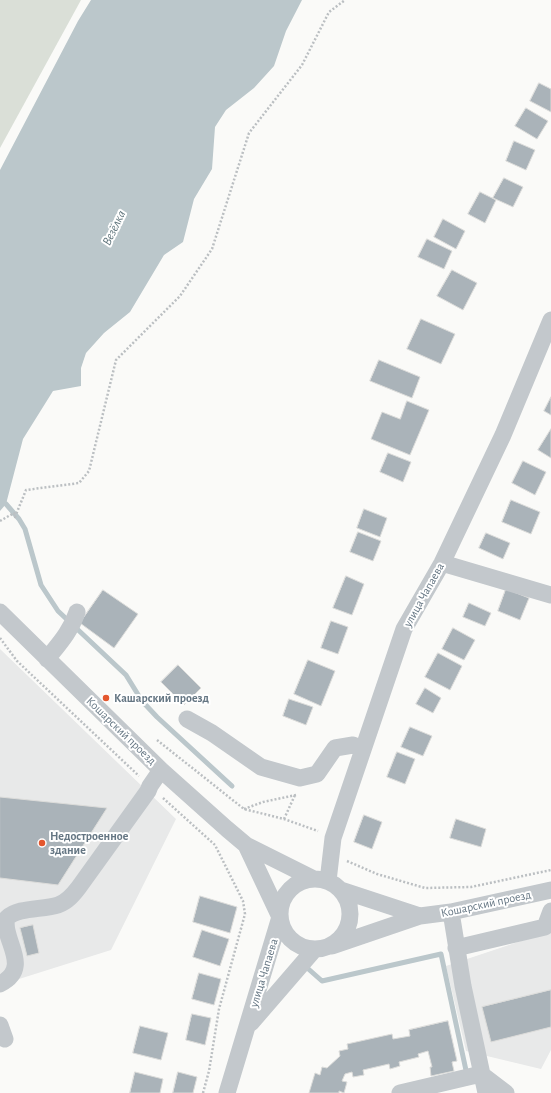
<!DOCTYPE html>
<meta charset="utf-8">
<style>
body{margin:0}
canvas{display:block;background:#fafaf8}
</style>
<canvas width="551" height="1093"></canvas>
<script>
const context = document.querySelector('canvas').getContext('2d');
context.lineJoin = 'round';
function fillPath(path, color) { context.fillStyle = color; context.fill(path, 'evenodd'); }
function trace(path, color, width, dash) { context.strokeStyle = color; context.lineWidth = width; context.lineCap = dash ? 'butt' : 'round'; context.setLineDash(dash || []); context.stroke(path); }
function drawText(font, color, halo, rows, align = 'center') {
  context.font = font + ' "Alegreya Sans",sans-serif'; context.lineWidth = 4; context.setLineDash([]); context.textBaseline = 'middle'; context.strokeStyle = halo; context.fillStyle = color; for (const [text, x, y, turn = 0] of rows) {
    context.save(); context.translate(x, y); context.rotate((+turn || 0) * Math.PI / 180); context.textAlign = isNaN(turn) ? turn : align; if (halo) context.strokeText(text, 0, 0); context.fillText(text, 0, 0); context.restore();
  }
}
fillPath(new Path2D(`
 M0 649 176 819 111 950 0 985Z
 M551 931V1050L541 1069 466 1051 446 966Z`), '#e8e9e9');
fillPath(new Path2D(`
 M0 0H81L0 148Z`), '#dadfd7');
fillPath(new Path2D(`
 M91 0H302L286 31 274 66 254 88 226 110 215 127 212 169 194 199 183 242 164 255 130 312 104 333 86 353 81 368V386L53 391 23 439 6 504 0 511V170L78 21Z`), '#bbc7cb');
trace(new Path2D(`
 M6 504 19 519 25 529 41 585 58 611 126 675 142 701 157 717 232 786
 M305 966 322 981 441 954 467 1075`), '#bbc7cb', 5);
const building = new Path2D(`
 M539 83 551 89V112L530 101Z
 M526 108 548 121 537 139 515 126Z
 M514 141 535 150 526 170 506 161Z
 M504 178 523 187 513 207 493 198Z
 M480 192 496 200 485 223 468 214Z
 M443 219 465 231 456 249 434 237Z
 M427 239 452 251 444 269 418 257Z
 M452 270 477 283 463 310 437 296Z
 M421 319 455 334 441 364 407 349Z
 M379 360 420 377 412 398 370 381Z
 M551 397V415L544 411Z
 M407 401 429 410 410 455 371 439 382 412 400 419Z
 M551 429V458L538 450Z
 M388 453 411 462 403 482 380 472Z
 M523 461 546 472 535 495 512 483Z
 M511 500 540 512 531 534 502 522Z
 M364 509 387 518 380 537 357 528Z
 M358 532 381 541 373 561 350 552Z
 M486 533 510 543 503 559 479 548Z
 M346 576 364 584 352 615 333 608Z
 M506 589 529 598 520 620 498 611Z
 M103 590 138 614 114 648 80 623Z
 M469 603 491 613 485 626 463 617Z
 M331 621 348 627 338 654 321 648Z
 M453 628 475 640 464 660 442 649Z
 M438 653 462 666 450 690 425 677Z
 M308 660 335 671 321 706 294 694Z
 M178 665 201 688 184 705 161 682Z
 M425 688 441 698 433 713 416 704Z
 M289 699 313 707 306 725 283 716Z
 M410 727 432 736 423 756 401 747Z
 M397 752 415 759 405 784 387 777Z
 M0 797 107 808 58 885 0 878Z
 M364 815 382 822 372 849 354 842Z
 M456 819 486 829 481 847 450 838Z
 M200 896 237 907 230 933 193 922Z
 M33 925 39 953 27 956 20 928Z
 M202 930 229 939 220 966 193 957Z
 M199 973 221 979 214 1005 192 999Z
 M551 990V1027L491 1042 482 1007Z
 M192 1014 211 1018 205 1045 186 1040Z
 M448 1021 457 1061 452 1062 454 1071 431 1076 430 1067H432L428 1051 418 1054 419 1057 399 1062 400 1066 390 1069 389 1064 363 1070 364 1075 353 1077 352 1072 345 1074 342 1081 347 1082 344 1093 339 1091V1093H309L315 1073 320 1075 322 1067 327 1068 340 1056 339 1051 348 1049 347 1044 392 1034 393 1039 410 1036 409 1030Z
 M140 1026 168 1033 161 1060 133 1053Z
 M135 1072 163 1079 160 1093H130Z
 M178 1072 197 1077 193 1093H173Z`);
fillPath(building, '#aab3b9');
trace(building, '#dcdcda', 1);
trace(new Path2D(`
 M0 521 14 513 15 517 26 490 79 483 89 471 116 360 180 296 212 249 249 133 302 65 329 12 345 0
 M0 638 17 661 139 776
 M157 740 244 809 284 819 318 831
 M163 798 215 845 243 901 245 914 219 1009 209 1071 203 1093
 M244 809 263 802 296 795
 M284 819 295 795
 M347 861 377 874 425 888 471 887 551 870`), '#bbbfc2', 2.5, [2, 2]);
trace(new Path2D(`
 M442 563 551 595
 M0 612 161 770 227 829 246 845 314 879
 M47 659C59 644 71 631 77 612
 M187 719 212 733 261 767 300 778 317 774 335 748 353 745 362 749
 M280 914a35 35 0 1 1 70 0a35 35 0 1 1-70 0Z
 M328 881 333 838 404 629 442 563 503 435 551 320
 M341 890 420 916
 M451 912 463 986 486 1093
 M332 946 420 916 451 912 551 890
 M456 948 545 927 551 911
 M0 984C34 967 0 938 7 918 18 907 43 910 58 905 67 902 73 895 79 887L148 791 150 786 161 770
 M251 1023 314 950
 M0 1025 5 1039
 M227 1093 280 917 246 845
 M400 1093 481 1074 506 1093`), '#c3c8cc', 17);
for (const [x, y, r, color] of [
 [106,698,4,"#e4572e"],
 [42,843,4,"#e4572e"]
]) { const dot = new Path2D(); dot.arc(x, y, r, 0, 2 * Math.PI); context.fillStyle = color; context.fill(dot); trace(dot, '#fff', 1.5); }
drawText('12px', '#657683', '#fff', [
 ["улица Чапаева",424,595,-61],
 ["Кошарский проезд",121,731,44],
 ["Кошарский проезд",486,904,-12],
 ["улица Чапаева",264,973,-73]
]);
drawText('bold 12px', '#657683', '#fff', [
 ["Кашарский проезд",114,698],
 ["Недостроенное",50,836],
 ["здание",50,850]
], 'left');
drawText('italic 13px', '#60757c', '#fff', [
 ["Везёлка",114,228,-64]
]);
</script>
